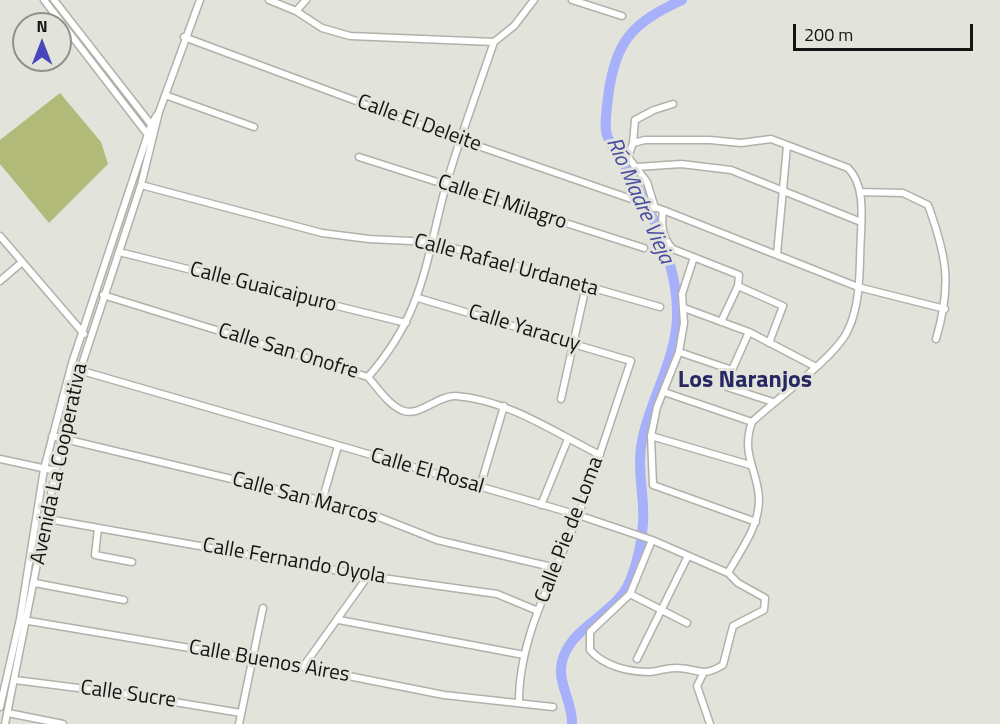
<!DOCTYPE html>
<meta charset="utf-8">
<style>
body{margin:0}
#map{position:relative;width:1000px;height:724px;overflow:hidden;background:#e2e3db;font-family:"Titillium Web",sans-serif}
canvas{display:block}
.north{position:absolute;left:12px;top:12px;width:60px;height:60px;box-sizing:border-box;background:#e2e3db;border:2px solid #90918b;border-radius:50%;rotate:0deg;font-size:16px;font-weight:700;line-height:24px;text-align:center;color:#141512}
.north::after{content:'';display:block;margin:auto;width:21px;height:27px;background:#4946bc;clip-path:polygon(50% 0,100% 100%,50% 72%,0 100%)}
.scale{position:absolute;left:793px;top:24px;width:180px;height:27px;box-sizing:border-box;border:3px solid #141512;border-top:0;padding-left:8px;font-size:18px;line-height:21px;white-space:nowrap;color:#141512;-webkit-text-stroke:4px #e2e3db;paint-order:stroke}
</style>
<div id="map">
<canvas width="1000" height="724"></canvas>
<div class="north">N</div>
<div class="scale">200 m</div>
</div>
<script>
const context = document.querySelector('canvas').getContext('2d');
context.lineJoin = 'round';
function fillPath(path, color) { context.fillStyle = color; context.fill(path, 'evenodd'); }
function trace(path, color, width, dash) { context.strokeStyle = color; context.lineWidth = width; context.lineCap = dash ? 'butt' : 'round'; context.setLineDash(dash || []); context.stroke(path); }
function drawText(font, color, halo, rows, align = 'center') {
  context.font = font + ' "Titillium Web",sans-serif'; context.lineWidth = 6; context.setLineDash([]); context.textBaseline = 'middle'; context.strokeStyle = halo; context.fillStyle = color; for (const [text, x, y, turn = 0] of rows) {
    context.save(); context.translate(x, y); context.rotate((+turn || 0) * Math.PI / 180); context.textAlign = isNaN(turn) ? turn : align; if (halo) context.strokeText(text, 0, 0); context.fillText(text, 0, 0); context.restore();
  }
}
fillPath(new Path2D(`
 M60 93 101 142 108 164 49 223 0 164V140Z`), '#b2ba79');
trace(new Path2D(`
 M572 724C573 701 555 681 563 658 574 625 616 614 630 581 637 563 642 542 643 523 645 498 637 472 641 447 648 401 678 359 677 312 677 267 655 219 634 180 626 165 614 152 608 138 603 127 607 109 608 97 615 41 632 23 682 0`), '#a7b0fa', 10);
const minor = new Path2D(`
 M44 0 148 135
 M54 0 153 127
 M269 0 296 11 322 28 350 36 494 42
 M572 0 622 16
 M296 11 306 0
 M184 37 461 140 663 210 858 287 945 309
 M165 95 254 127
 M633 143 635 120 654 110 673 104
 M359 157 644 248
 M637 167 681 164 731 170 861 222
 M141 185 322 233 369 239 432 242 660 307
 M860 192 903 193 928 205C947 257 952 285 936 339
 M655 208 647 182 628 157 633 143 645 140H710L741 143 771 139 848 168C864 184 862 212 861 234 859 264 862 301 848 330 836 357 776 399 752 422 740 455 759 472 759 500 759 527 740 551 728 573
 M663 210C661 225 662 238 673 249L739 275 738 286 721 322
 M0 236 84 334
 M119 252 406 323
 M777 254 787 146
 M694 257 682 294 684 323 679 352 657 407 651 436 653 485 756 522
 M0 281 21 263
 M738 286 783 306 769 343
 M103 295 368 377C377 387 390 407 404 411 421 416 438 395 456 396 508 400 554 432 600 455
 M418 298 631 361C613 413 597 466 577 518 554 576 519 637 519 701
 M684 308 749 332 816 367
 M679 352 732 370 727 387 773 402
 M79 370 578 515 652 540 728 573 738 583 765 598 764 610 733 626 723 665C701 678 700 669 678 668 669 667 659 671 650 672 628 672 604 666 590 650V632L630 594 652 540
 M732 370 749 332
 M368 377C424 313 425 263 446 185 460 137 478 89 494 42L514 26 534 0
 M664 392 752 422
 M561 399 586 286
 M52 436 361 510 437 540 556 568
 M651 436 750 465
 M0 459 56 471
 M480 487 504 406
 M322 501 338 446
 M541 505 568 439
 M48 519 368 576 497 594 538 611
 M98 528 95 555 132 562
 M35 583 124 600
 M630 594 687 623
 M23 620 303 667 444 695 553 707
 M339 620 524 655
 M637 659 688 556
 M303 667 368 576
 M703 674 697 686 710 724
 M15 680 126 694 241 713
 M0 707 20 619 44 469 72 363 151 125 157 115
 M8 713 63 724
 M5 724 69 404 141 185 159 112 200 0
 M239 724 263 608`);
trace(minor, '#b0b2aa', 9);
trace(minor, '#fff', 6);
drawText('21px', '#141512', '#e2e3db', [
 ["Calle El Deleite",419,124,20],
 ["Calle El Milagro",502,203,18],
 ["Calle Rafael Urdaneta",506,266,15],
 ["Calle Guaicaipuro",263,288,14],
 ["Calle Yaracuy",524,329,17],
 ["Calle San Onofre",288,352,17],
 ["Avenida La Cooperativa",60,464,-78],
 ["Calle El Rosal",427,472,16],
 ["Calle San Marcos",305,499,15],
 ["Calle Pie de Loma",570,530,-69],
 ["Calle Fernando Oyola",294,562,10],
 ["Calle Buenos Aires",269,662,10],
 ["Calle Sucre",128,695,8]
]);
drawText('italic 22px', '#484ba1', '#e2e3db', [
 ["Río Madre Vieja",639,201,66]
]);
drawText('bold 24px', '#272761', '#e2e3db', [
 ["Los Naranjos",745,381]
]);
</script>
